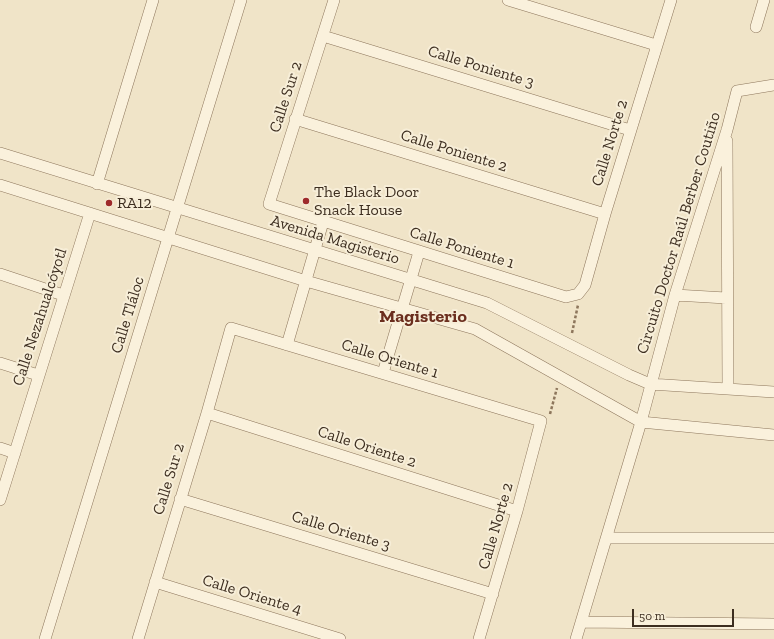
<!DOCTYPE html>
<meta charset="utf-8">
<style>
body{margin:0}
#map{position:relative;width:774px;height:639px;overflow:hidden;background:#f0e4c8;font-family:"Zilla Slab",serif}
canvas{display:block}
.scale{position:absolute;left:632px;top:609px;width:102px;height:18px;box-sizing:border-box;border:2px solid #3d2e20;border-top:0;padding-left:5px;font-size:12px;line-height:14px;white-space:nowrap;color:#3d2e20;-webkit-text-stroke:3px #f7eed8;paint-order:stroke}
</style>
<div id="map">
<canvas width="774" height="639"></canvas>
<div class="scale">50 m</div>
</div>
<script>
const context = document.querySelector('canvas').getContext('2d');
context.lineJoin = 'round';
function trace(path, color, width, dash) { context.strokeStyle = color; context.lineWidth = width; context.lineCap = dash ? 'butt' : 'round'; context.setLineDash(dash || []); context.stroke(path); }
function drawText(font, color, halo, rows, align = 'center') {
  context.font = font + ' "Zilla Slab",serif'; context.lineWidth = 4; context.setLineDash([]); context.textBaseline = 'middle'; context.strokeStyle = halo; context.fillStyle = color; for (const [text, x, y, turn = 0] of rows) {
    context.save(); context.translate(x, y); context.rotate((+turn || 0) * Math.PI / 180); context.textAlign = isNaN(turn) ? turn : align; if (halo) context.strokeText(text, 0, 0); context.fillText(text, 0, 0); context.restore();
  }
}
const minor = new Path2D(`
 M334 0 269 204 566 297 578 294 585 285 605 214 671 0
 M508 0 656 45
 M756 27 764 0
 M323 36 630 130
 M295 119 605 214
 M727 141 728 388
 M0 153 487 303 629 375 650 384 774 392
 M97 184 153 0
 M0 185 306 281 475 329 641 422 774 435
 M0 274 63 295
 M675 295 726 298
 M287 345 323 222
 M0 363 38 375
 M383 373 419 252
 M207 413 517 511
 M0 448 15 453
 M180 499 493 594
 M0 500 90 213
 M608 538H774
 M155 582 340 639
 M581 622 774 624
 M45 639 241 0
 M138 639 207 413 231 328 541 421 517 511 479 639
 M576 639 641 422 675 295 727 130 737 91 774 85`);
trace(minor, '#8d765c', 12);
trace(new Path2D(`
 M572 333 578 305
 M550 414 557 388`), '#8d765c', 2.5, [3, 2]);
trace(minor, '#faf1dc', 11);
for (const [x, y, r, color] of [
 [306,201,4,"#9e2a2b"],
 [109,203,4,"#9e2a2b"]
]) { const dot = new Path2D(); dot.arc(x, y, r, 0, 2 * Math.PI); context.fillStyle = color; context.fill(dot); trace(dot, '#f7eed8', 1.5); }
drawText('16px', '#3d2e20', '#f7eed8', [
 ["Calle Poniente 3",481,67,17],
 ["Calle Sur 2",286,97,-72],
 ["Calle Norte 2",610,143,-73],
 ["Calle Poniente 2",454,151,17],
 ["Circuito Doctor Raúl Berber Coutiño",679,233,-73],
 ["Avenida Magisterio",335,240,17],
 ["Calle Poniente 1",462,248,17],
 ["Calle Tláloc",128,315,-73],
 ["Calle Nezahualcóyotl",40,317,-72],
 ["Calle Oriente 1",390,359,17],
 ["Calle Oriente 2",367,447,18],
 ["Calle Sur 2",169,479,-73],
 ["Calle Norte 2",496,526,-74],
 ["Calle Oriente 3",341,531,17],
 ["Calle Oriente 4",252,595,17]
]);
drawText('16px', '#3d2e20', '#f7eed8', [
 ["The Black Door",314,192],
 ["Snack House",314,210],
 ["RA12",117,203]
], 'left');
drawText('bold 18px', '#6b2e1e', '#f7eed8', [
 ["Magisterio",423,317]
]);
</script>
